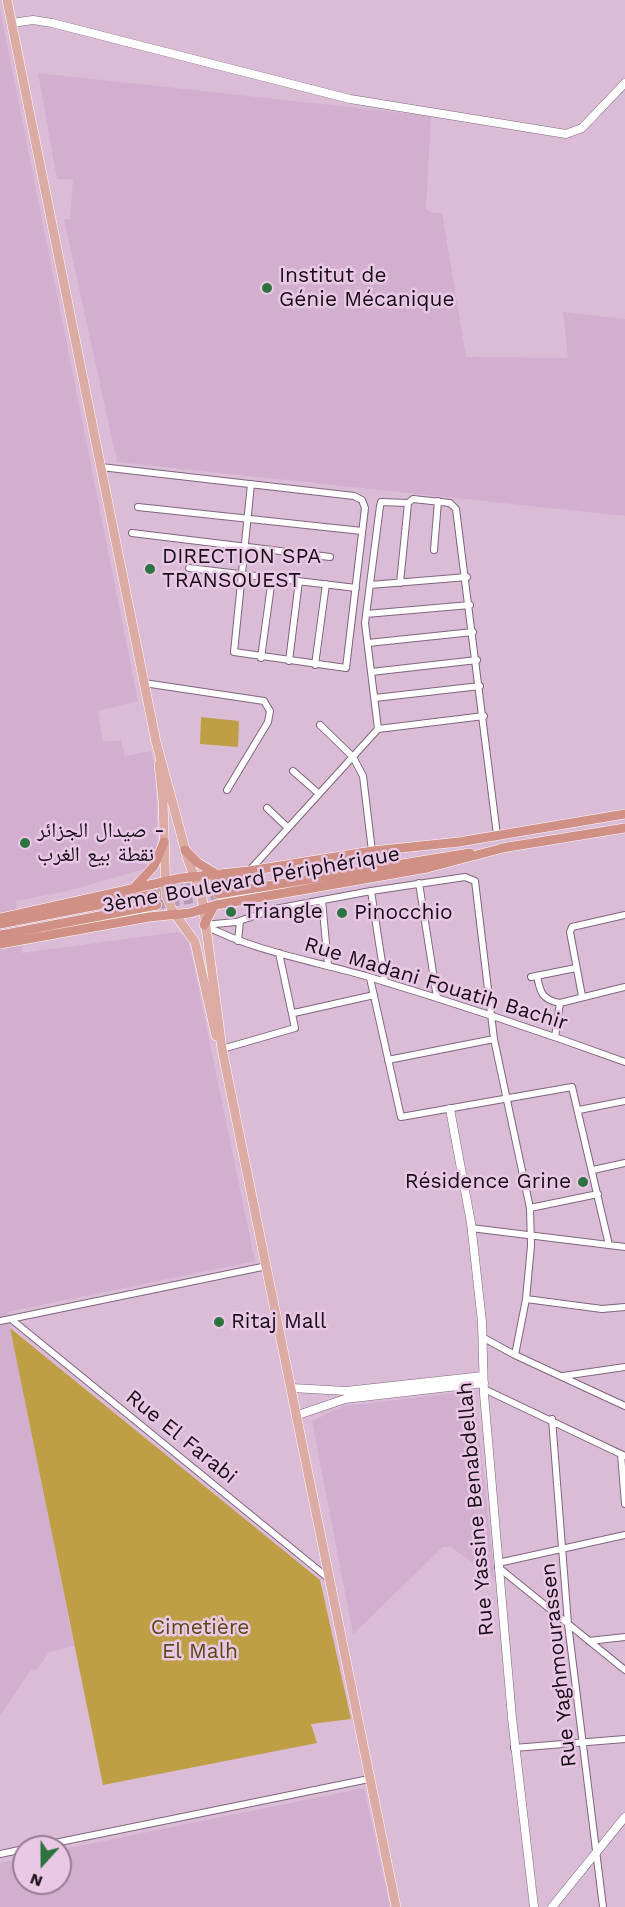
<!DOCTYPE html>
<meta charset="utf-8">
<style>
body{margin:0}
#map{position:relative;width:625px;height:1907px;overflow:hidden;background:#dabcd7;font-family:"Work Sans",sans-serif}
canvas{display:block}
.north{position:absolute;left:12px;top:1835px;width:60px;height:60px;box-sizing:border-box;background:#e8c8e4;border:2px solid #957d92;border-radius:50%;rotate:201deg;font-size:16px;font-weight:700;line-height:24px;text-align:center;color:#180d17}
.north::after{content:'';display:block;margin:auto;width:21px;height:27px;background:#2c7340;clip-path:polygon(50% 0,100% 100%,50% 72%,0 100%)}
</style>
<div id="map">
<canvas width="625" height="1907"></canvas>
<div class="north">N</div>
</div>
<script>
const context = document.querySelector('canvas').getContext('2d');
context.lineJoin = 'round';
function fillPath(path, color) { context.fillStyle = color; context.fill(path, 'evenodd'); }
function trace(path, color, width, dash) { context.strokeStyle = color; context.lineWidth = width; context.lineCap = dash ? 'butt' : 'round'; context.setLineDash(dash || []); context.stroke(path); }
function drawText(font, color, halo, rows, align = 'center') {
  context.font = font + ' "Work Sans","Noto Naskh Arabic",sans-serif'; context.lineWidth = 5; context.setLineDash([]); context.textBaseline = 'middle'; context.strokeStyle = halo; context.fillStyle = color; for (const [text, x, y, turn = 0] of rows) {
    context.save(); context.translate(x, y); context.rotate((+turn || 0) * Math.PI / 180); context.textAlign = isNaN(turn) ? turn : align; if (halo) context.strokeText(text, 0, 0); context.fillText(text, 0, 0); context.restore();
  }
}
fillPath(new Path2D(`
 M0 9 138 701 98 711 103 742 121 740 125 756 151 751 155 769 157 823 156 849 145 869 67 891 16 901 22 953 178 932 188 938 255 1261 7 1312 74 1646 49 1652 36 1671 32 1669 0 1715Z
 M38 73 431 116 426 208 429 212 442 213 466 357 568 358 563 312 625 319V516L117 462 64 219H70L73 179H57Z
 M474 1391 495 1579 451 1547H443L353 1634 312 1421 344 1406Z
 M364 1788 390 1907H0V1863L24 1858V1883H60V1850Z`), '#d2afcf');
fillPath(new Path2D(`
 M201 717 239 721 238 747 200 744Z
 M10 1328 320 1580 351 1719 311 1724 317 1743 103 1785Z`), '#bf9f46');
trace(new Path2D(`
 M155 894 214 883
 M157 905 218 894`), '#b399b1', 9, [9, 4.5]);
const minor = new Path2D(`
 M101 467 354 496 362 500 365 508 346 668 234 652 251 484
 M138 507 362 531
 M132 533 330 557
 M434 550 438 501
 M189 568 356 588
 M400 583 408 503 413 499 450 503 456 509 497 835
 M370 585 467 577
 M366 614 470 605
 M368 643 473 632
 M261 658 272 578
 M289 661 299 581
 M315 665 326 584
 M371 672 477 660
 M144 683 264 701 270 711 268 722 227 790
 M375 698 480 686
 M320 725 353 757 363 776 372 851
 M378 729 484 716
 M293 771 318 793
 M267 808 287 827
 M249 871 378 729 365 623 380 506 381 502 408 503
 M419 883 437 998
 M371 891 385 982
 M322 900 328 965
 M204 925 236 922 275 909 371 891 465 877 475 881 494 1039 530 1208 531 1246 526 1299 515 1355
 M204 925C256 952 314 961 369 977 455 1003 540 1031 625 1062
 M238 941 240 921
 M537 976C540 992 542 1000 560 1003L555 1037
 M531 977 576 968
 M370 978 401 1117 572 1087 609 1245
 M582 996 570 932 572 927 625 915
 M560 1003 625 987
 M294 1013 374 995
 M222 1049 295 1028 279 953
 M388 1060 494 1039
 M579 1110 625 1101
 M593 1170 625 1163
 M530 1208 598 1194
 M471 1228 625 1247
 M526 1299 602 1309 625 1307
 M11 1319 328 1578
 M0 1321 267 1266
 M482 1337 515 1355 625 1406
 M563 1376 625 1367
 M484 1389 625 1456
 M552 1419 568 1624 603 1907
 M621 1454 625 1504
 M498 1563 625 1535
 M498 1567 625 1670
 M589 1641 625 1637
 M514 1748 625 1739
 M35 1847 369 1779
 M0 1854 24 1849`);
const tertiary = new Path2D(`
 M12 23 33 20 52 23 350 99 566 134 582 128 625 83
 M450 1109 471 1223 482 1322 484 1394 512 1718 534 1907
 M292 1388 346 1391 483 1376
 M298 1415 345 1399 484 1383
 M552 1907 625 1817`);
const primary = new Path2D(`
 M7 0 156 742
 M155 738 188 860 202 897 222 1049 396 1907
 M159 764 163 801 166 895 172 910 195 942 216 1036`);
const trunk = new Path2D(`
 M453 843 625 814
 M502 848 625 828
 M185 850 198 863 218 875
 M214 883 250 877
 M133 889 154 866 164 842
 M218 894 470 853
 M0 918 181 878 249 871 372 851 459 842
 M0 924 155 894
 M204 925 214 906
 M0 935 157 905
 M0 944 149 917 190 913 216 905 427 868 507 847`);
trace(minor, '#80657d', 8);
trace(tertiary, '#80657d', 9);
trace(primary, '#fff', 10);
trace(trunk, '#fff', 10);
trace(minor, '#fff', 6);
trace(tertiary, '#fff', 8);
trace(primary, '#dcaca4', 9);
trace(trunk, '#d09086', 9);
for (const [x, y, r, color] of [
 [267,288,6,"#2c7340"],
 [150,569,6,"#2c7340"],
 [25,843,6,"#2c7340"],
 [231,912,6,"#2c7340"],
 [342,913,6,"#2c7340"],
 [583,1182,6,"#2c7340"],
 [219,1322,6,"#2c7340"]
]) { const dot = new Path2D(); dot.arc(x, y, r, 0, 2 * Math.PI); context.fillStyle = color; context.fill(dot); trace(dot, '#e8c8e4', 2); }
drawText('21px', '#180d17', '#e8c8e4', [
 ["Institut de",279,276],
 ["Génie Mécanique",279,300],
 ["DIRECTION SPA",162,557],
 ["TRANSOUEST",162,581],
 ["صيدال الجزائر -",37,831],
 ["نقطة بيع الغرب",37,855],
 ["Triangle",243,912],
 ["Pinocchio",354,913],
 ["Résidence Grine",571,1182,"right"],
 ["Ritaj Mall",231,1322]
], 'left');
drawText('21px', '#180d17', '#e8c8e4', [
 ["3ème Boulevard Périphérique",251,880,-10],
 ["Rue Madani Fouatih Bachir",436,984,17],
 ["Rue El Farabi",181,1437,39],
 ["Rue Yassine Benabdellah",476,1509,-95],
 ["Rue Yaghmourassen",559,1665,-96]
]);
drawText('21px', '#5a4915', '#e8c8e4', [
 ["Cimetière",200,1628],
 ["El Malh",200,1652]
]);
</script>
